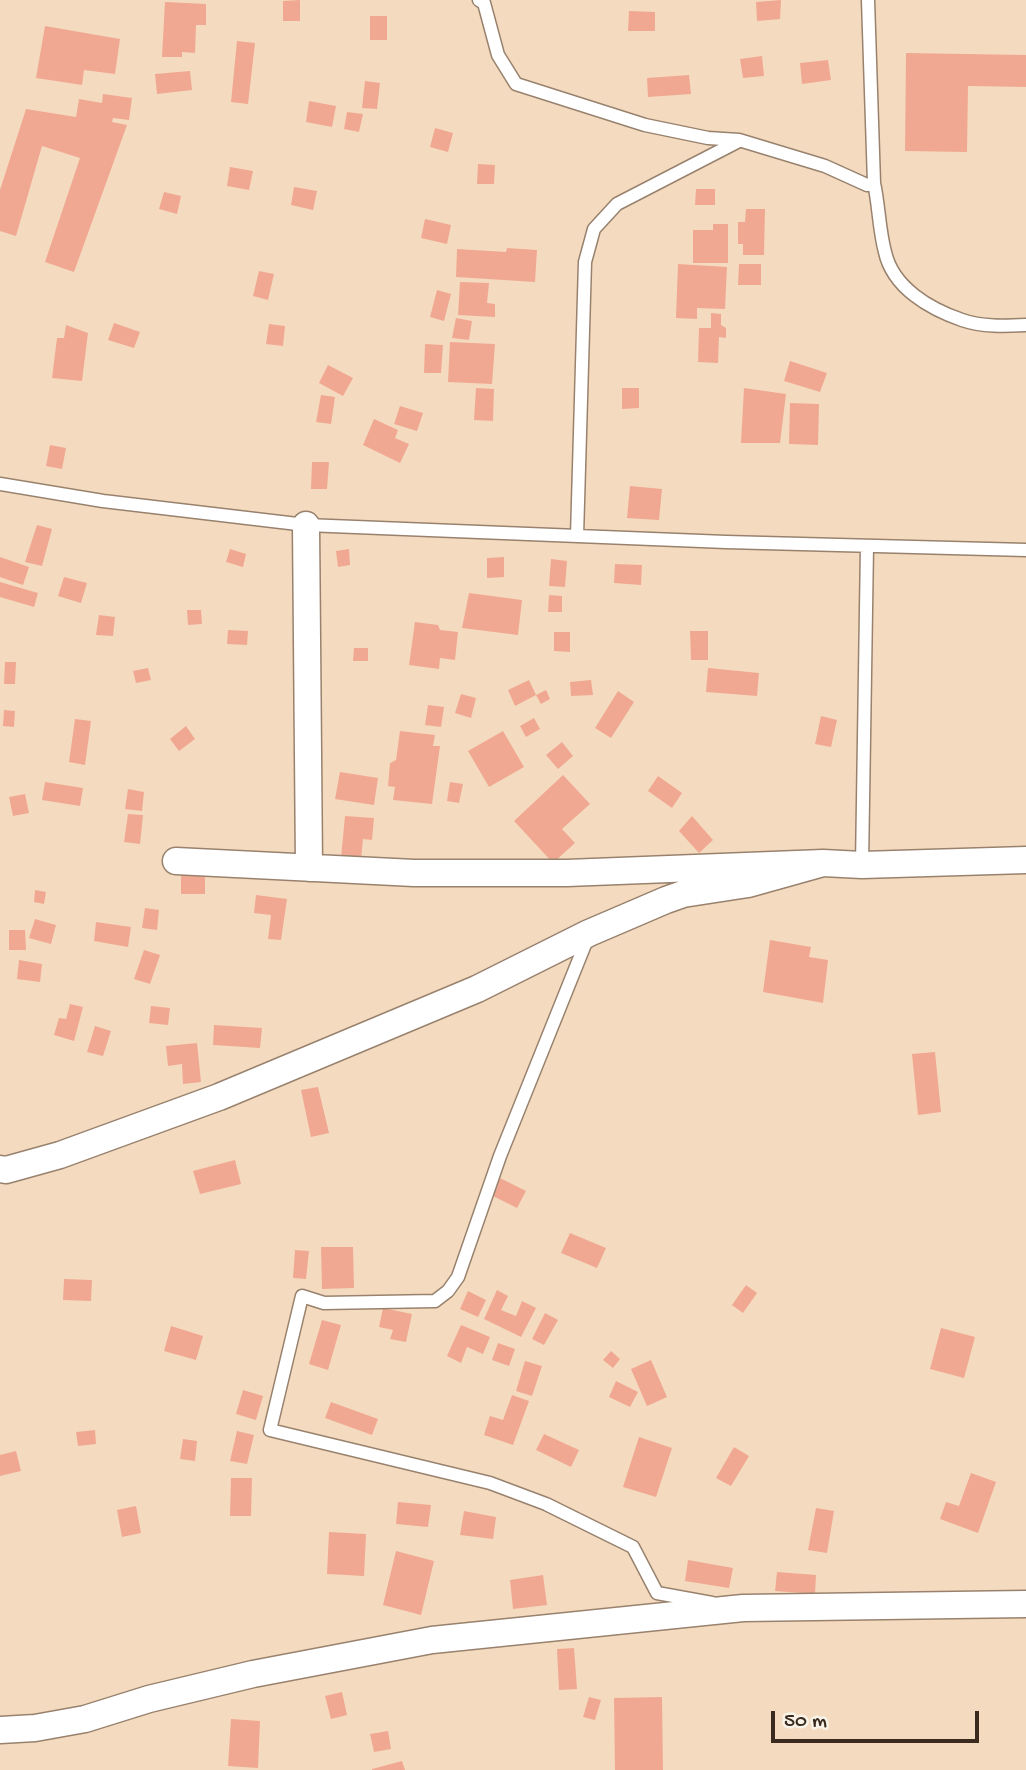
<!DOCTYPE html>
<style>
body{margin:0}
#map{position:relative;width:1026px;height:1770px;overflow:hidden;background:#f4dbbf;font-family:"Gochi Hand",sans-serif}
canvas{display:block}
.scale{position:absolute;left:771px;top:1711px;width:208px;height:32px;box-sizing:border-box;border:4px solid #3b2a1e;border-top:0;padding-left:9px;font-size:21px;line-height:24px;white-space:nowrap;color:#3b2a1e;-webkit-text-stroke:5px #f7f3e8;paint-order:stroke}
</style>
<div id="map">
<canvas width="1026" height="1770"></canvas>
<div class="scale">50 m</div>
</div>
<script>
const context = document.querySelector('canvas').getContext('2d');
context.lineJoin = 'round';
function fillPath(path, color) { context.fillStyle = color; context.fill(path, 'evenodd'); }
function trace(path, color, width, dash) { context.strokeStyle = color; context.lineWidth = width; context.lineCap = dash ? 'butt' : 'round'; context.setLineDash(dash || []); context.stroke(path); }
fillPath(new Path2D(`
 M300 0V21H283V1Z
 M781 0 780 19 757 21 756 2Z
 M165 2 206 4V25H196L195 53 182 52V57H162Z
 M629 11 655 12V31H628Z
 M370 16H387V40H370Z
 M45 26 120 39 115 74 84 70 82 85 36 78Z
 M237 41 255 43 248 104 231 102Z
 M906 53 1026 55V87L968 86 967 152 905 151Z
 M762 56 764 76 743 78 740 59Z
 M828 60 831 80 802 84 800 63Z
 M190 71 192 90 157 94 155 74Z
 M689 75 691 94 648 97 647 78Z
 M365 81 380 83 377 109 362 108Z
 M103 94 132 98 129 120 113 118 112 122 127 125 74 272 45 262 80 158 42 146 16 236 0 231V190L26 109 76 117 79 99 102 103Z
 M309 101 336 106 332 127 306 122Z
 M347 112 363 114 359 132 344 129Z
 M435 128 453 133 448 152 430 147Z
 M478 164 495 165 494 184H477Z
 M230 167 253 171 249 190 227 186Z
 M294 187 317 191 313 210 291 205Z
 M696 189H715V205H695Z
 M164 192 181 196 177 214 159 209Z
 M746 209H765L764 255H743V244H738V222H745Z
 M425 219 451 225 447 244 421 238Z
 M713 224H728V263H693V230H713Z
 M507 248 537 250 535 282 456 277 457 249 506 252Z
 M678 264 727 267 725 309 697 308V319L676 318Z
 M739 264H761V285H738Z
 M259 271 274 274 268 300 253 296Z
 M460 282 489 283 487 303 495 304V317L458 315Z
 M437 290 451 294 444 321 430 317Z
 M711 313 721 314V325L726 328V338L719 337 718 363 698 362 699 328H711Z
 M456 318 472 321 469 340 452 338Z
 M114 323 140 332 134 348 108 340Z
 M269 324 285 326 283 346 266 344Z
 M66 325 88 333 82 381 52 378 57 338H64Z
 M450 342 495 344 492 384 448 382Z
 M425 344 443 345 441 373H424Z
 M790 361 827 373 820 392 784 381Z
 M328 365 353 378 343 396 319 383Z
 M476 388 494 389 493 421 474 420Z
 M622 388H639V408L622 409Z
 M744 388 786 394 780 443H741Z
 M321 395 335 397 331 424 316 422Z
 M790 403 819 404 818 445 789 444Z
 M400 406 423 413 417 431 394 424Z
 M374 419 398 430 395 438 409 444 400 463 363 445Z
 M50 445 66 448 62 469 46 466Z
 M312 462H329L327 489H311Z
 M630 486 662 489 659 520 627 518Z
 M37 525 52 529 42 566 25 562Z
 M230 549 246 554 243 567 226 562Z
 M349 549 350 565 338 567 336 551Z
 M0 557 29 567 23 585 0 577Z
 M504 557V577L487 578V558Z
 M551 559 567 561 565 587 549 586Z
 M615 564 642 565 641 585 614 583Z
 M64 577 87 583 81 603 58 596Z
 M0 582 38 593 34 607 0 597Z
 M469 593 522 600 518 635 462 628Z
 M549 595 562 596V612H548Z
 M187 610H201L202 624 188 625Z
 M99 615 115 617 113 636 96 635Z
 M415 622 438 625 440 630 458 632 455 660 440 658 439 669 409 665Z
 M228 630 248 631 247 645 227 644Z
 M690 631H708V660H691Z
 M554 632H570V652L554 651Z
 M354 648H368V661H353Z
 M5 662H16L15 684H4Z
 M148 668 151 680 136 683 133 671Z
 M708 668 759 673 757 696 706 692Z
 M529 680 536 695 546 690 550 699 541 704 536 695 515 706 508 690Z
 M591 680 593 695 571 696 570 682Z
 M618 691 634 702 611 738 595 728Z
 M461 694 476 698 471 718 455 713Z
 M428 705 444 707 441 727 425 725Z
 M4 710 15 711 14 727 3 726Z
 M821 716 837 720 831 747 815 744Z
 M534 718 540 729 526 737 520 726Z
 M75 719 91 721 85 765 69 762Z
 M186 726 195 739 179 751 170 739Z
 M400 731 435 735 433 746H440L432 804 393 800 395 787 388 786 390 763 396 760Z
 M503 731 524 767 489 787 468 751Z
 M562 742 573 756 558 769 546 755Z
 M340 772 378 778 374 805 335 799Z
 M563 775 590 804 562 829 575 843 553 863 514 821Z
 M658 776 682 793 672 808 648 791Z
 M45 782 83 788 80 806 42 800Z
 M450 782 463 784 459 803 447 801Z
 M128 789 144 792 142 811 125 809Z
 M25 794 29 813 13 816 9 797Z
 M128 814 143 815 140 844 124 842Z
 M345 816 374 818 372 840 363 839 361 860 341 858Z
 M692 816 713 840 699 853 679 831Z
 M205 873V894H181V874Z
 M35 890 46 892 44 904 34 902Z
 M256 895 287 899 281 940 268 939 271 915 254 913Z
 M145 908 159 910 157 930 142 928Z
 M35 919 56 925 51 944 29 938Z
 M96 922 131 927 128 947 94 941Z
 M9 930H25L26 950H9Z
 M770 940 811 947 809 957 828 960 823 1003 763 992Z
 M144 950 160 955 150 984 134 979Z
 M19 960 42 964 40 982 17 979Z
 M70 1004 83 1007 74 1041 54 1035 59 1018 66 1019Z
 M151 1006 170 1008 168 1025 149 1023Z
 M214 1025 262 1028 260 1048 213 1045Z
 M95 1026 111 1031 103 1056 87 1052Z
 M197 1043 201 1082 183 1084 182 1064 168 1066 166 1046Z
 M935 1052 941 1112 918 1115 912 1054Z
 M318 1087 329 1133 311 1137 301 1090Z
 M235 1160 241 1184 200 1194 193 1171Z
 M500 1178 526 1191 517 1208 491 1195Z
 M570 1233 606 1248 597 1268 561 1253Z
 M321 1247H353L354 1288 322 1289Z
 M295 1250 309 1251 306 1279 293 1278Z
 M64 1279 92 1280 91 1301 63 1300Z
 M746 1285 757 1293 743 1313 732 1305Z
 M497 1290 508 1296 501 1310 516 1316 522 1301 536 1308 521 1337 484 1319Z
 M468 1291 486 1300 478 1317 460 1309Z
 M383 1308 412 1314 406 1342 390 1339 393 1330 379 1327Z
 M545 1313 558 1320 544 1345 532 1339Z
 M322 1320 341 1325 328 1370 309 1364Z
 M461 1325 490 1337 483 1354 467 1347 461 1363 447 1356Z
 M171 1326 203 1336 196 1360 164 1351Z
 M941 1328 975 1337 964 1378 930 1369Z
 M498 1343 515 1349 509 1366 492 1360Z
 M611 1351 620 1359 613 1368 603 1360Z
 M651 1360 667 1397 647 1406 631 1369Z
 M525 1361 542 1366 532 1396 516 1391Z
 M616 1381 638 1392 630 1407 609 1397Z
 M243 1390 263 1396 256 1420 236 1414Z
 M512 1395 529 1401 513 1445 484 1435 490 1416 503 1420Z
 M331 1402 378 1419 372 1435 325 1418Z
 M95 1430 96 1444 78 1446 76 1432Z
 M237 1431 254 1435 247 1464 230 1461Z
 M544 1434 579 1450 571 1467 536 1450Z
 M639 1437 672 1448 656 1497 623 1487Z
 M183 1439 197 1441 195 1461 180 1459Z
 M734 1447 749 1456 731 1486 716 1478Z
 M16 1451 21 1471 0 1476V1455Z
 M971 1473 996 1482 978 1533 940 1519 946 1502 959 1506Z
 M231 1478H252L251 1516H230Z
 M398 1502 431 1505 428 1527 396 1524Z
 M136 1506 141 1533 122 1537 117 1510Z
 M816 1508 834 1511 827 1553 808 1550Z
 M464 1511 496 1517 493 1539 460 1535Z
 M329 1532 366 1534 364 1576 327 1574Z
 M396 1551 434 1561 421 1615 383 1605Z
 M688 1560 733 1568 729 1588 685 1581Z
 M777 1572 816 1575 815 1594 775 1591Z
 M543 1575 547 1605 513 1609 510 1580Z
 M574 1648 577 1689 559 1690 557 1649Z
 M342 1692 347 1715 331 1719 325 1696Z
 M589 1697 601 1700 595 1720 583 1717Z
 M662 1697 663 1770H615L614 1698Z
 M231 1719 260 1721 258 1768 228 1766Z
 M388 1731 391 1749 374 1752 370 1734Z
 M402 1761 405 1770H372V1769Z`), '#f1a892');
const service = new Path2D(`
 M479 0 484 3 498 55 516 84 645 125 708 138 739 140 825 166 867 185 874 183C879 206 879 230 885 252 893 288 930 309 962 320 982 327 1005 326 1026 325
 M868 0 874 183
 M0 484 103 501 306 525 726 542 1026 550
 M577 536 585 262 594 229 617 204 739 141
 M862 865 867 546
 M588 937 500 1156 458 1277 448 1291 435 1301 324 1303 302 1296 270 1430 490 1483 546 1504 633 1547 657 1593 712 1603`);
const minor = new Path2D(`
 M306 525 309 868
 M176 861 414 873H567L823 863 862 865 1026 860
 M0 1169 6 1170 60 1155 219 1097 477 989 589 933 666 900 683 894 748 884 823 863
 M0 1730 35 1728 85 1719 149 1699 253 1674 432 1640 743 1608 1026 1604`);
trace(service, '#98826e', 15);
trace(minor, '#98826e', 29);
trace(service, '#fff', 12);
trace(minor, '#fff', 26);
</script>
